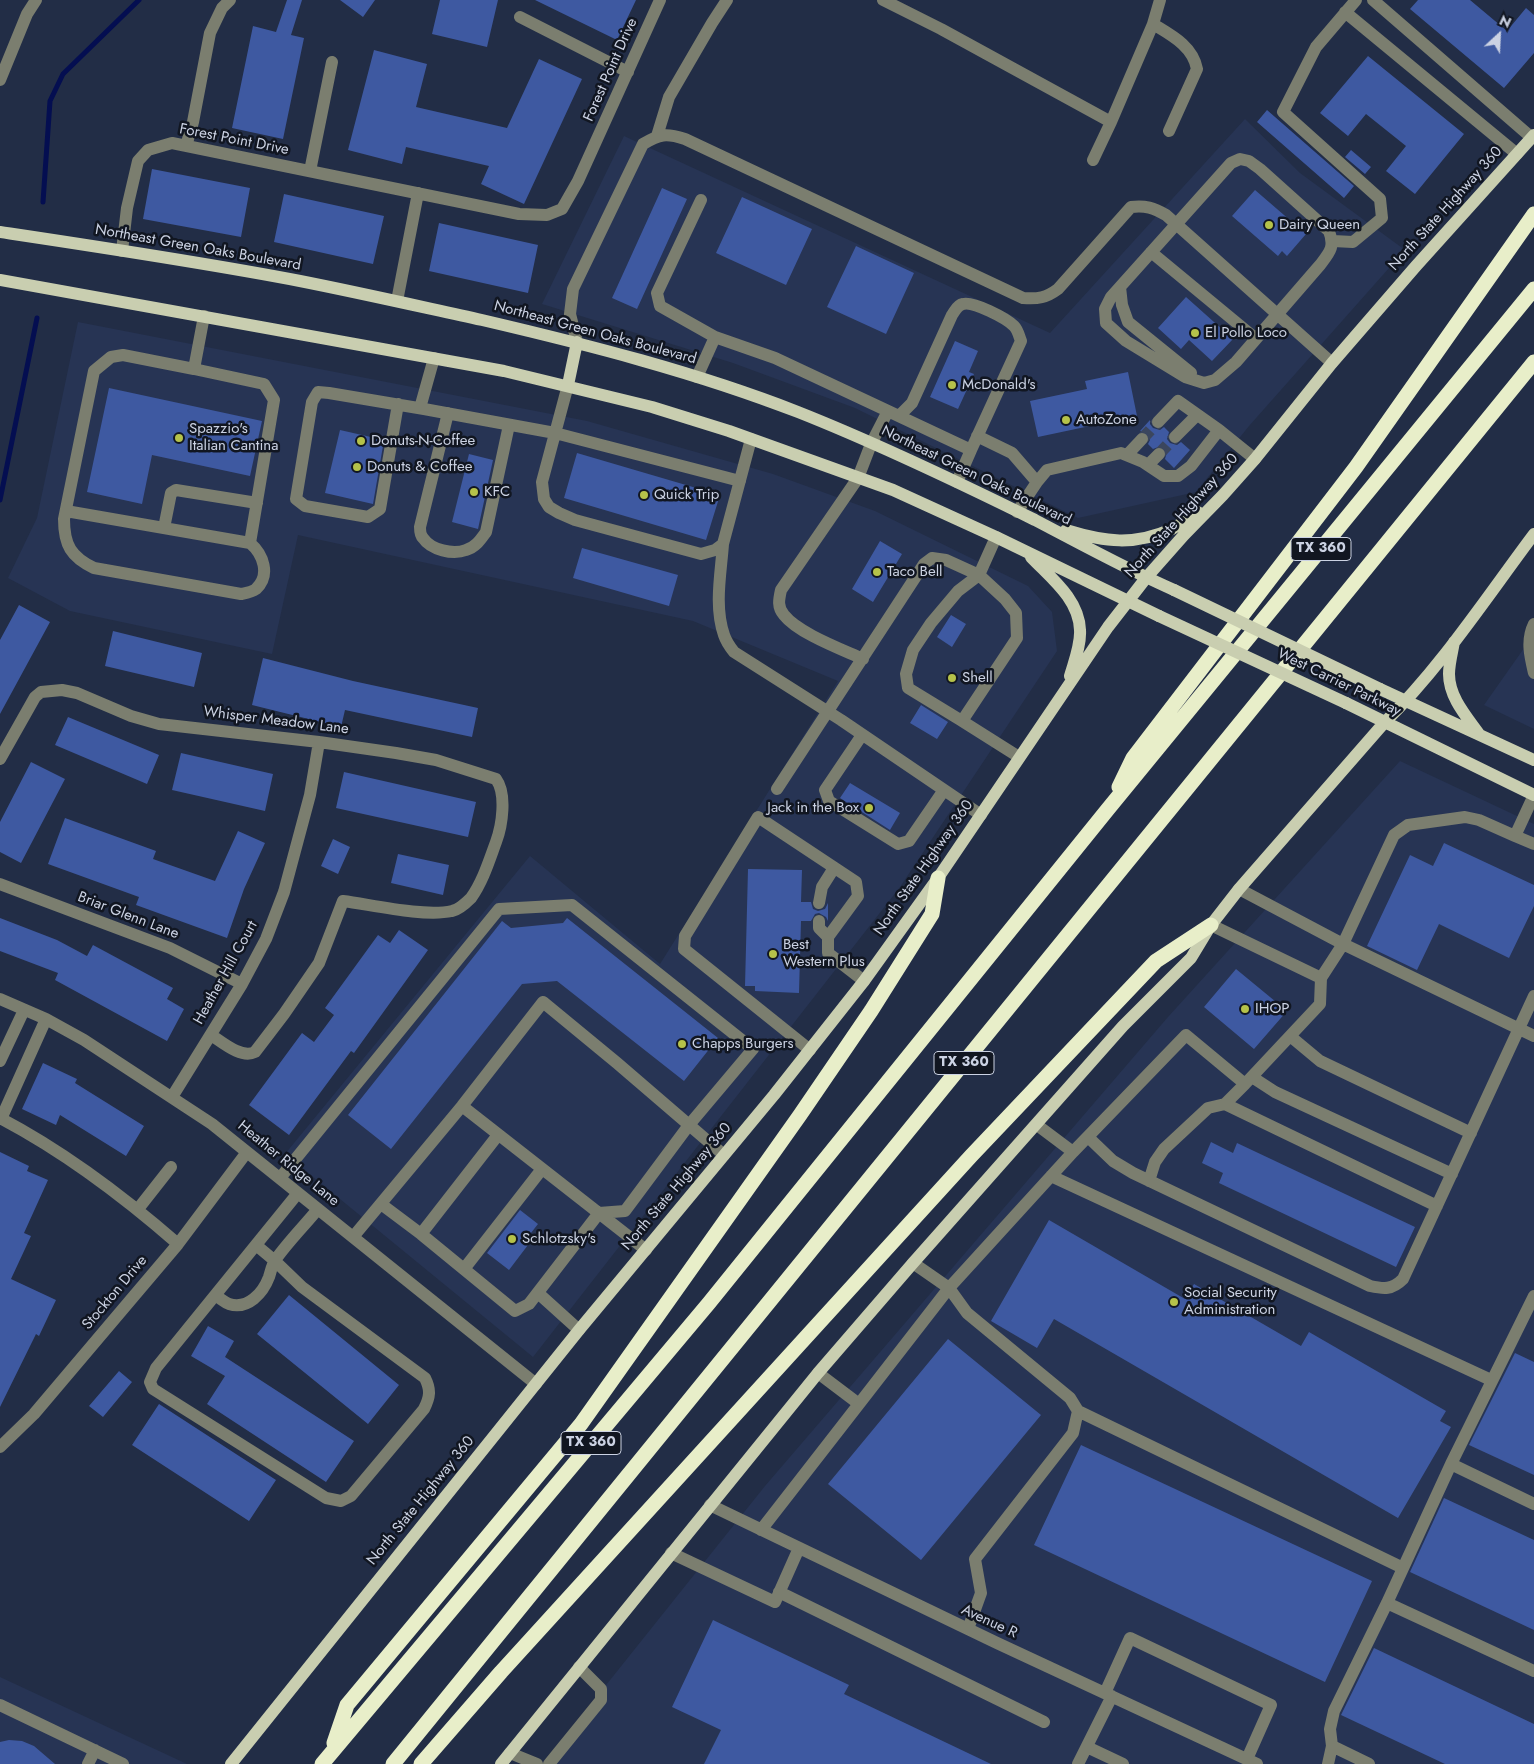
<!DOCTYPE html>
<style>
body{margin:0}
#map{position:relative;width:1534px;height:1764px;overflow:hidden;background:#222d46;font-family:Jost,sans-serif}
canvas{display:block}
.north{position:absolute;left:1474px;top:10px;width:50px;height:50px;-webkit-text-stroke:4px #111621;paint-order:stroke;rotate:25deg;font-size:14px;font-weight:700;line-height:20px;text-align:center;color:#cbd2e3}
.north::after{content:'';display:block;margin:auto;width:18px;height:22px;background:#cbd2e3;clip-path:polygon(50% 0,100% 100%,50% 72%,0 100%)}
</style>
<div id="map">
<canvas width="1534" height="1764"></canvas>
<div class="north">N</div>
</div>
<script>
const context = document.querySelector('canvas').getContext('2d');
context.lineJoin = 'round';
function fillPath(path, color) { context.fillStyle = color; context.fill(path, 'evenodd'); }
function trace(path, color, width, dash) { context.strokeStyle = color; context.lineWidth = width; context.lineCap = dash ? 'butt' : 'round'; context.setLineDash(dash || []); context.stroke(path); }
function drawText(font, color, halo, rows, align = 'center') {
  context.font = font + ' Jost,sans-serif'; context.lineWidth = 5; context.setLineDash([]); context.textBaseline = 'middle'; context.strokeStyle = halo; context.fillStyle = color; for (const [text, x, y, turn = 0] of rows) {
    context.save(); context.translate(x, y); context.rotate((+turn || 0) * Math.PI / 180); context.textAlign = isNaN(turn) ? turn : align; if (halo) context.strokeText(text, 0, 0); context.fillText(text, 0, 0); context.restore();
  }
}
fillPath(new Path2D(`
 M1245 119 1300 173 1405 250 1249 426 1196 492 1078 518 855 408 733 363 542 304 624 136 1050 333Z
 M78 322 587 421 773 474 875 511 1028 586 1052 612 1057 651 900 887 533 1357 285 1154 530 856 660 964 838 681 693 621 298 535 272 654 70 611 8 578 37 518Z
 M1534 634V729L1484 705Z
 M1400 761 1534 824V1764H543L765 1486 1168 1017Z
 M0 1677 187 1764H0Z`), '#273454');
trace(new Path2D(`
 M43 202 50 101 63 74 139 0
 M0 500 37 318`), '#040e51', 5);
fillPath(new Path2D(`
 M287 0H302L291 35 304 38 283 139 232 128 253 26 276 32Z
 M340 0H375L363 17Z
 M440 0H498L487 47 432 34Z
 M535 0H636L617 40Z
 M1418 0H1470L1507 31 1526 8 1534 15V53L1504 88 1410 9Z
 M374 50 427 64 416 107 507 128 539 59 582 79 524 204 481 184 489 166 406 147 402 164 348 150Z
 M1368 56 1464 134 1415 194 1386 171 1406 146 1366 114 1348 136 1320 113Z
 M1267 110 1354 186 1344 198 1257 122Z
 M1351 150 1371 167 1365 174 1345 157Z
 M152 169 250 188 241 237 143 219Z
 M662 188 687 199 637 309 612 298Z
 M1255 190 1306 234 1287 256 1282 251 1278 256 1232 216Z
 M284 194 384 216 373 264 274 242Z
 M742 197 812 229 786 285 716 253Z
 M439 223 538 245 528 293 429 271Z
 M856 246 914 273 886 334 827 307Z
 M1186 297 1233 339 1212 361 1189 340 1181 349 1158 328Z
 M955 341 978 351 969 372 974 374 958 409 930 397Z
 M1128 372 1137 416 1038 437 1030 401 1087 389 1085 381Z
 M109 388 262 421 250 476 152 455 142 504 87 492Z
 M1150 420V424L1153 428 1160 430 1164 427 1169 432 1167 439 1170 443 1177 445 1181 442 1190 450 1174 468 1165 459 1167 452 1165 449 1161 446 1153 449 1148 444 1150 440 1148 433 1140 431Z
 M340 430 384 440 373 504 325 493Z
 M577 453 720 495 706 540 564 498Z
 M469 454 493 460 478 529 452 522Z
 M880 541 902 554 873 602 852 589Z
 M582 548 678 575 669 606 573 578Z
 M19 605 50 622 0 714V640Z
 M951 615 966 624 952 647 937 637Z
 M113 631 202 653 194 687 105 666Z
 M263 658 353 681 478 708 472 737 345 710 341 727 252 705Z
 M921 705 948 722 937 739 910 723Z
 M68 717 159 755 147 784 55 745Z
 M181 753 273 774 265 811 172 790Z
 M31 762 65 779 21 863 0 852V822Z
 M344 772 476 802 468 837 336 808Z
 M850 783 900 813 890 830 840 798Z
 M65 818 156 851 153 859 215 881 238 831 265 843 244 889 227 938 136 905 139 897 48 864Z
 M333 839 350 847 338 874 321 866Z
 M1444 843 1534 885V906L1509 958 1439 924 1417 970 1367 946 1410 855 1433 866Z
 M398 854 449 865 443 895 391 883Z
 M748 869 802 870 801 902H811L813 909 818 911 825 909 828 903V921L826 917 819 913 815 914 811 921H801L799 993 755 991V986H745Z
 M0 918 57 940 87 956 93 945 173 988 167 999 184 1009 167 1041 55 980 58 973 0 951Z
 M567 918 718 1038 684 1081 557 981 522 984 391 1149 348 1115 502 921 511 928 563 923Z
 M399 930 428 950 354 1053 351 1051 289 1135 249 1105 302 1033 314 1042 334 1015 325 1008 378 935 390 943Z
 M1236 969 1287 1011 1254 1049 1204 1007Z
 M43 1063 77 1079 75 1083 144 1126 126 1156 60 1115 56 1125 22 1109Z
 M1211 1142 1233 1153 1237 1143 1415 1227 1396 1267 1219 1183 1223 1173 1202 1163Z
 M0 1152 29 1166 27 1171 48 1180 24 1233 31 1236 11 1279 56 1300 39 1336 36 1334 0 1407Z
 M520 1210 538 1224 527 1238 531 1241 509 1270 487 1253Z
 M1049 1220 1185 1299 1194 1284 1301 1346 1309 1332 1446 1411 1440 1421 1451 1427 1398 1518 1054 1319 1037 1348 991 1321Z
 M289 1295 399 1385 368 1424 257 1334Z
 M208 1326 234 1341 225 1357 354 1441 326 1482 207 1404 225 1376 191 1356Z
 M948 1339 1041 1415 921 1560 828 1484Z
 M1515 1353 1534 1362V1475L1469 1445Z
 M119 1371 132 1382 103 1417 89 1406Z
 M159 1404 276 1480 249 1521 132 1445Z
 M1081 1445 1372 1581 1325 1682 1034 1545Z
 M1444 1498 1534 1540V1630L1410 1572Z
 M713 1620 849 1685 844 1694 991 1764H704L721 1730 672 1707Z
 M1374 1648 1534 1724V1764H1445L1341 1715Z
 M9 1740 22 1741 34 1746 55 1764H0V1742Z`), '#3e59a1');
trace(new Path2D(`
 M1142 439 1158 422
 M1159 454 1175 437`), '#3b465e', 12, [12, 6]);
trace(new Path2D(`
 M883 0 941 29 1111 122 1153 24 1160 0
 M1373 0 1532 138
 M1345 12 1517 154
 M520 17 628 72
 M1153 24C1171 35 1193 46 1197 69L1169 131
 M0 80 27 14 36 0
 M657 136 669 97 712 23 727 0
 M186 146 193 122 210 33 222 8 230 0
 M1240 159 1249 161 1260 169 1329 231C1335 247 1330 252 1320 265L1236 362 1215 380 1204 383 1185 377 1126 341 1106 323 1105 309 1111 297 1231 163Z
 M1093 160 1111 122
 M310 171 332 62
 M1333 241 1353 242 1382 218 1380 199 1283 112 1316 47 1356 0
 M122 251 127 208 138 161 148 150 172 143 519 214 547 215 562 209 578 181 660 0
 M1151 252 1255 338
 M1120 287 1122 305 1128 322 1191 373
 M397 301 418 193
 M715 337 775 358 888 411
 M577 342 570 314 573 289 643 144C660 134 666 133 685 139L1023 298C1038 299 1046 298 1058 289L1131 207C1145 205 1154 208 1166 215L1332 363
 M194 369 264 384 274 400 250 543
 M697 377 715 337 660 306 657 293 701 200
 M568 385 542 482 544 499 549 507 559 513 575 520 701 554 715 550 723 544 751 439
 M398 404 380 509 368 517 305 506 296 499 312 402 318 392 329 393 424 409 555 433 740 481
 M420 408 434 358
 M448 413 420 527C420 531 421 536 423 538 431 550 453 555 466 550 476 547 481 539 486 532L509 425
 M899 416 912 403 952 315C955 311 957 305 963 304 973 301 1006 318 1014 326 1018 330 1019 336 1021 341L971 450
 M1158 422 1178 401 1219 430
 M977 436 1012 453 1037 482 1017 512
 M1175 437 1197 415
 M1127 455 1142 439
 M1148 465 1159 454
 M1037 482 1047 470 1121 453 1143 462 1164 476H1178L1191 466 1219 430 1255 459
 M66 511 250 543C263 554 271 575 256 589 252 592 246 593 241 594L94 568C71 557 64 545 64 519L94 371 111 357 123 355 194 369 204 316
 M164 528 171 493 176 490 257 503
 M996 537 979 575 1005 599 1016 613 1017 638 962 721 1019 757
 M723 544C721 573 714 606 724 635 726 641 730 647 734 652L841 720 981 815
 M1534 624C1526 640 1530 656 1534 673
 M863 659C841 649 798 633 784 615 777 607 779 599 781 590L858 478 871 444 888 411 971 450 957 482
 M862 735 825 790 829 801 898 844 909 841 944 790
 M0 759 35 697 41 692 62 690 77 693 131 716 159 724 319 742 396 753 436 760 496 779C507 794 502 826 496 842 489 861 483 881 471 898 467 902 458 910 452 911 424 917 373 905 343 901L319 963 284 1014 255 1052C241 1059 222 1042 211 1035
 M777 789 924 564 932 558 946 560 979 575 958 591 931 623 913 650 906 674 908 688 962 721
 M1534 795 1515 836 1479 820 1465 817 1408 825 1394 835 1343 944 1534 1036
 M1515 836 1534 844
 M0 884 170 948 242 984
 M819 903 822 887 834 868
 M819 921V928L828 937
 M1211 925 1321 978 1343 944 1239 889
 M0 999 46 1019 84 1040 212 1124 536 1384
 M1290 1036 1320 1061 1471 1133
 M810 1050 684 949 685 936 758 817 856 882 858 896 828 937V953L864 981
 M0 1061 24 1010
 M1252 1077 1275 1092 1452 1174
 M172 1097 242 984 266 939 284 892 310 795 319 742
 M1225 1104 1437 1206
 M462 1106 646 1250
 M0 1118C65 1152 123 1196 178 1244
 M1 1119 46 1019
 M1037 1125 1073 1152 1186 1035 1245 1084 1320 1004 1321 978
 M1088 1137 1113 1161 1133 1173 1370 1286C1384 1289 1392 1290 1403 1279L1534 996
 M1051 1176 1491 1380
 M280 1178 499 909 572 905 753 1049 689 1125 625 1211 599 1213 529 1304 515 1311 421 1234 381 1204
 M1149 1181 1155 1162 1164 1149 1208 1108 1225 1104 1245 1084
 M138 1209 171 1167
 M421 1234 498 1135
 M353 1237 462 1106 543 1002 617 1063 724 1155
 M256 1245 275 1261 302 1287 425 1378C431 1390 430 1397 424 1409L351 1496 341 1501 326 1498 153 1389 150 1382 156 1368 298 1193
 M913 1263 949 1288 1073 1152
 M464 1269 542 1169
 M538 1293 579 1330
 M216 1296C220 1298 224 1302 229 1304 248 1310 263 1293 269 1277 271 1271 272 1264 276 1259 288 1242 304 1226 318 1209
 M818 1373 859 1404 949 1288 967 1313 1070 1398 1078 1411 1073 1433 975 1559 981 1593 968 1629
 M1078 1411 1403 1568
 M0 1447 34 1414 178 1244 247 1152
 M1451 1464 1534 1504
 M710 1505 997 1643 1257 1764
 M761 1530 859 1404
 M671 1553 775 1602 799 1548
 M779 1592 1044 1722
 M1387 1603 1534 1671
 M1105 1693 1130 1638 1271 1705 1247 1759
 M0 1705 123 1764
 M1332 1746 1369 1764
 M1087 1747 1123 1764
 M510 1753 537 1764
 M88 1764 95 1750
 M549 1764 601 1700V1689L579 1667
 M1078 1764 1112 1696
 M1328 1764 1332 1746 1330 1729 1334 1711 1387 1603 1451 1464 1534 1296`), '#7b7e6f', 12);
trace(new Path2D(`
 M0 232C100 247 201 262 300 281 361 293 422 307 482 320 589 345 695 372 798 412 879 444 958 482 1035 520 1081 544 1126 569 1174 590
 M0 280 504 371 652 407 729 431 893 490 996 537 1159 616
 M568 385 577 342
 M1066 530C1105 542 1134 546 1172 529 1181 524 1190 517 1198 512
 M1031 557C1051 578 1079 599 1080 630 1081 645 1074 662 1070 676
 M1454 642C1452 653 1449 664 1449 674 1449 697 1466 716 1479 734
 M1380 689 1534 760
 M1346 703 1534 795
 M231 1764 579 1330 774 1095 864 981 938 878 1108 627 1146 578 1184 535 1223 495 1255 459 1332 363 1416 266 1534 135
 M501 1764 818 1373 913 1263 1123 1026 1191 958 1211 925 1239 889 1384 723C1441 667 1486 598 1534 534`), '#c9ceb0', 12);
trace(new Path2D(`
 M1119 787 1133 758 1356 467 1534 214
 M334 1743 347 1705 581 1424 800 1115 871 1011 932 914 938 878
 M322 1764 709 1303 1108 809 1534 289
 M393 1764 1534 362
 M421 1764 501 1672 971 1156 1156 961 1211 925`), '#e8eec9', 15);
trace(new Path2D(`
 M1174 590 1380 689
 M1159 616 1346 703`), '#c9ceb0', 12);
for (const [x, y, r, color] of [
 [1269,225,5,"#b5c24a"],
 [1195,333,5,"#b5c24a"],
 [952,385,5,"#b5c24a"],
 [1066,420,5,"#b5c24a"],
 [179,438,5,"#b5c24a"],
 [361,441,5,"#b5c24a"],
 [357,467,5,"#b5c24a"],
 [474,492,5,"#b5c24a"],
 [644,495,5,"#b5c24a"],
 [877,572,5,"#b5c24a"],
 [952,678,5,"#b5c24a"],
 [869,808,5,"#b5c24a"],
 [773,954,5,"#b5c24a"],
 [1245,1009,5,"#b5c24a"],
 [682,1044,5,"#b5c24a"],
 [512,1239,5,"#b5c24a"],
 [1174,1302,5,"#b5c24a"]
]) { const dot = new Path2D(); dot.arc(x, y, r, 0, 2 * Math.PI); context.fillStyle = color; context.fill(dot); trace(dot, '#111621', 2); }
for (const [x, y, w] of [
 [1321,549,60],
 [964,1063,60],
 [591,1443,60]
]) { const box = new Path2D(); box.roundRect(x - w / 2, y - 11.5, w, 23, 4); context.fillStyle = '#111621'; context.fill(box); trace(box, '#cbd2e3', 1); }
drawText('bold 14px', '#cbd2e3', null, [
 ["TX 360",1321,549],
 ["TX 360",964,1063],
 ["TX 360",591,1443]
]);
drawText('15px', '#cbd2e3', '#111621', [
 ["Forest Point Drive",611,70,-66],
 ["Forest Point Drive",234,140,11],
 ["North State Highway 360",1446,209,-48],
 ["Northeast Green Oaks Boulevard",198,248,10],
 ["Northeast Green Oaks Boulevard",595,333,15],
 ["Northeast Green Oaks Boulevard",976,476,26],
 ["North State Highway 360",1182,516,-48],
 ["West Carrier Parkway",1339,683,26],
 ["Whisper Meadow Lane",276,721,7],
 ["North State Highway 360",924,868,-55],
 ["Briar Glenn Lane",128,916,21],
 ["Heather Hill Court",226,973,-61],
 ["Heather Ridge Lane",288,1164,39],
 ["North State Highway 360",677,1187,-50],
 ["Stockton Drive",115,1293,-50],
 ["North State Highway 360",421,1501,-51],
 ["Avenue R",989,1622,25]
]);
drawText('15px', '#cbd2e3', '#111621', [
 ["Dairy Queen",1279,225],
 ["El Pollo Loco",1205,333],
 ["McDonald's",962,385],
 ["AutoZone",1076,420],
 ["Spazzio's",189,429],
 ["Italian Cantina",189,446],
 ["Donuts-N-Coffee",371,441],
 ["Donuts & Coffee",367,467],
 ["KFC",484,492],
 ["Quick Trip",654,495],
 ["Taco Bell",887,572],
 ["Shell",962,678],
 ["Jack in the Box",859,808,"right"],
 ["Best",783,945],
 ["Western Plus",783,962],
 ["IHOP",1255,1009],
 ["Chapps Burgers",692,1044],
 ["Schlotzsky's",522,1239],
 ["Social Security",1184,1293],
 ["Administration",1184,1310]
], 'left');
</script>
